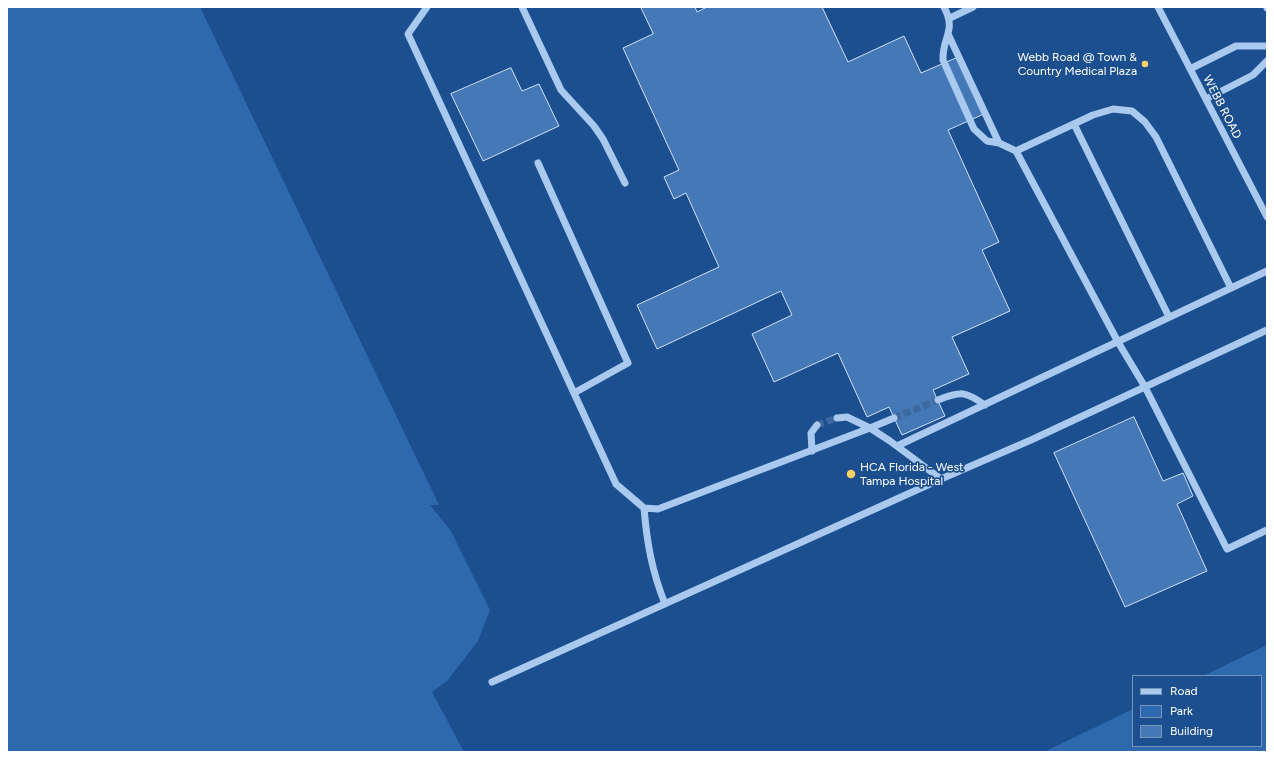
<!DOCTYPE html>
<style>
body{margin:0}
#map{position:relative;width:1274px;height:759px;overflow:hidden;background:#1b4f8f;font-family:Figtree,sans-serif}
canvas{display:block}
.frame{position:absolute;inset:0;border:8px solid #fff;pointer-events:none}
.legend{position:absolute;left:1132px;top:675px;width:130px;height:72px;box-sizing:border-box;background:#1b4f8f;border:1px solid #7695bc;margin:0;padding:5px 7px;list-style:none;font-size:12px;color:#fff}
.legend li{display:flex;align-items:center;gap:8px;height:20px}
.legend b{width:20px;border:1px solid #7695bc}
</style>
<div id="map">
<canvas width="1274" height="759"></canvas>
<div class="frame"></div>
<ul class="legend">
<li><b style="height:5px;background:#a9c9ee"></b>Road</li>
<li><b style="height:11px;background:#2e69ad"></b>Park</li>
<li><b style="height:11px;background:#4478b7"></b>Building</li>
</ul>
</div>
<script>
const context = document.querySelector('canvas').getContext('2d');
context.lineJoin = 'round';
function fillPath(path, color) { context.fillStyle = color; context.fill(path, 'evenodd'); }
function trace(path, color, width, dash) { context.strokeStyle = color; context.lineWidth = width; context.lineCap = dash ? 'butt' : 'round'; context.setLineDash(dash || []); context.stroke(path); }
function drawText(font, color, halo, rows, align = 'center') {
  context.font = font + ' Figtree,sans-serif'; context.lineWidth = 3.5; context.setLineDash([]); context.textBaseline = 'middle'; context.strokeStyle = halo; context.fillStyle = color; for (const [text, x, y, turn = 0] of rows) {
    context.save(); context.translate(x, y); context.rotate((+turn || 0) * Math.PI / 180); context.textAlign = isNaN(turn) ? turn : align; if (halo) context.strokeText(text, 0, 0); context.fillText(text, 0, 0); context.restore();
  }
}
fillPath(new Path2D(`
 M7 7H200L439 505H430L451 531 490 610 478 641 447 681 432 692 464 752H7Z
 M1267 645V752H1044L1133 709V746H1261V676H1203Z`), '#2e69ad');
const building = new Path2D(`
 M641 7H695L697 12 707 7H822L848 62 904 36 921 73 958 57 984 114 948 130 999 242 982 250 1010 311 952 337 969 374 933 390 945 416 902 435 889 407 867 417 838 353 774 382 752 334 792 315 781 291 657 349 637 305 719 267 686 193 674 199 664 177 679 170 623 48 653 34Z
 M511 68 522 91 539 84 559 126 483 161 451 94Z
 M1134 417 1163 481 1183 473 1193 496 1177 504 1207 571 1125 607 1054 453Z`);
fillPath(building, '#4478b7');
trace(building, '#cfe3fa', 1);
trace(new Path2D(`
 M894 418 938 400
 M817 425 837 418`), '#3d69a0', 7, [7, 3.5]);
trace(new Path2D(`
 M427 7 408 34 616 484 644 508 658 509 870 428 890 441 941 479 1031 440 1267 330
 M522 7 561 90 594 126 603 139 625 183
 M944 7C957 31 942 37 943 60L974 129 987 141 999 143 1016 151 1118 342 1145 387 1227 549 1267 530
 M1158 7 1267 217
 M1267 7V8
 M950 18 973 7
 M949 36 999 143
 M1190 69 1236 46H1267
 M1206 99 1253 75 1267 61
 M1074 124 1169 317
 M1016 151 1093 115 1113 109 1132 111 1145 122 1156 137 1231 288
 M538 163 628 363 574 393
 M938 400C961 391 965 391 985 405
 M837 418 847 417 870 428 894 418
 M897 446 1267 271
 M812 451 811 433 817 425
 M644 508C647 544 652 571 665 604
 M492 682 941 479`), '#a9c9ee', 7);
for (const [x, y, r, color] of [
 [1145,64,4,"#ffd166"],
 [851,474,5,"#ffd166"]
]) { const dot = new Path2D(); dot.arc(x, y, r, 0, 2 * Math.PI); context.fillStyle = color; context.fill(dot); trace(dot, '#1b4f8f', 1.5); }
drawText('12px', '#fff', '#1b4f8f', [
 ["Webb Road @ Town &",1137,57],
 ["Country Medical Plaza",1137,71],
 ["HCA Florida - West",860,467,"left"],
 ["Tampa Hospital",860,481,"left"]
], 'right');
drawText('12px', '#fff', '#1b4f8f', [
 ["WEBB ROAD",1222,107,63]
]);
</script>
